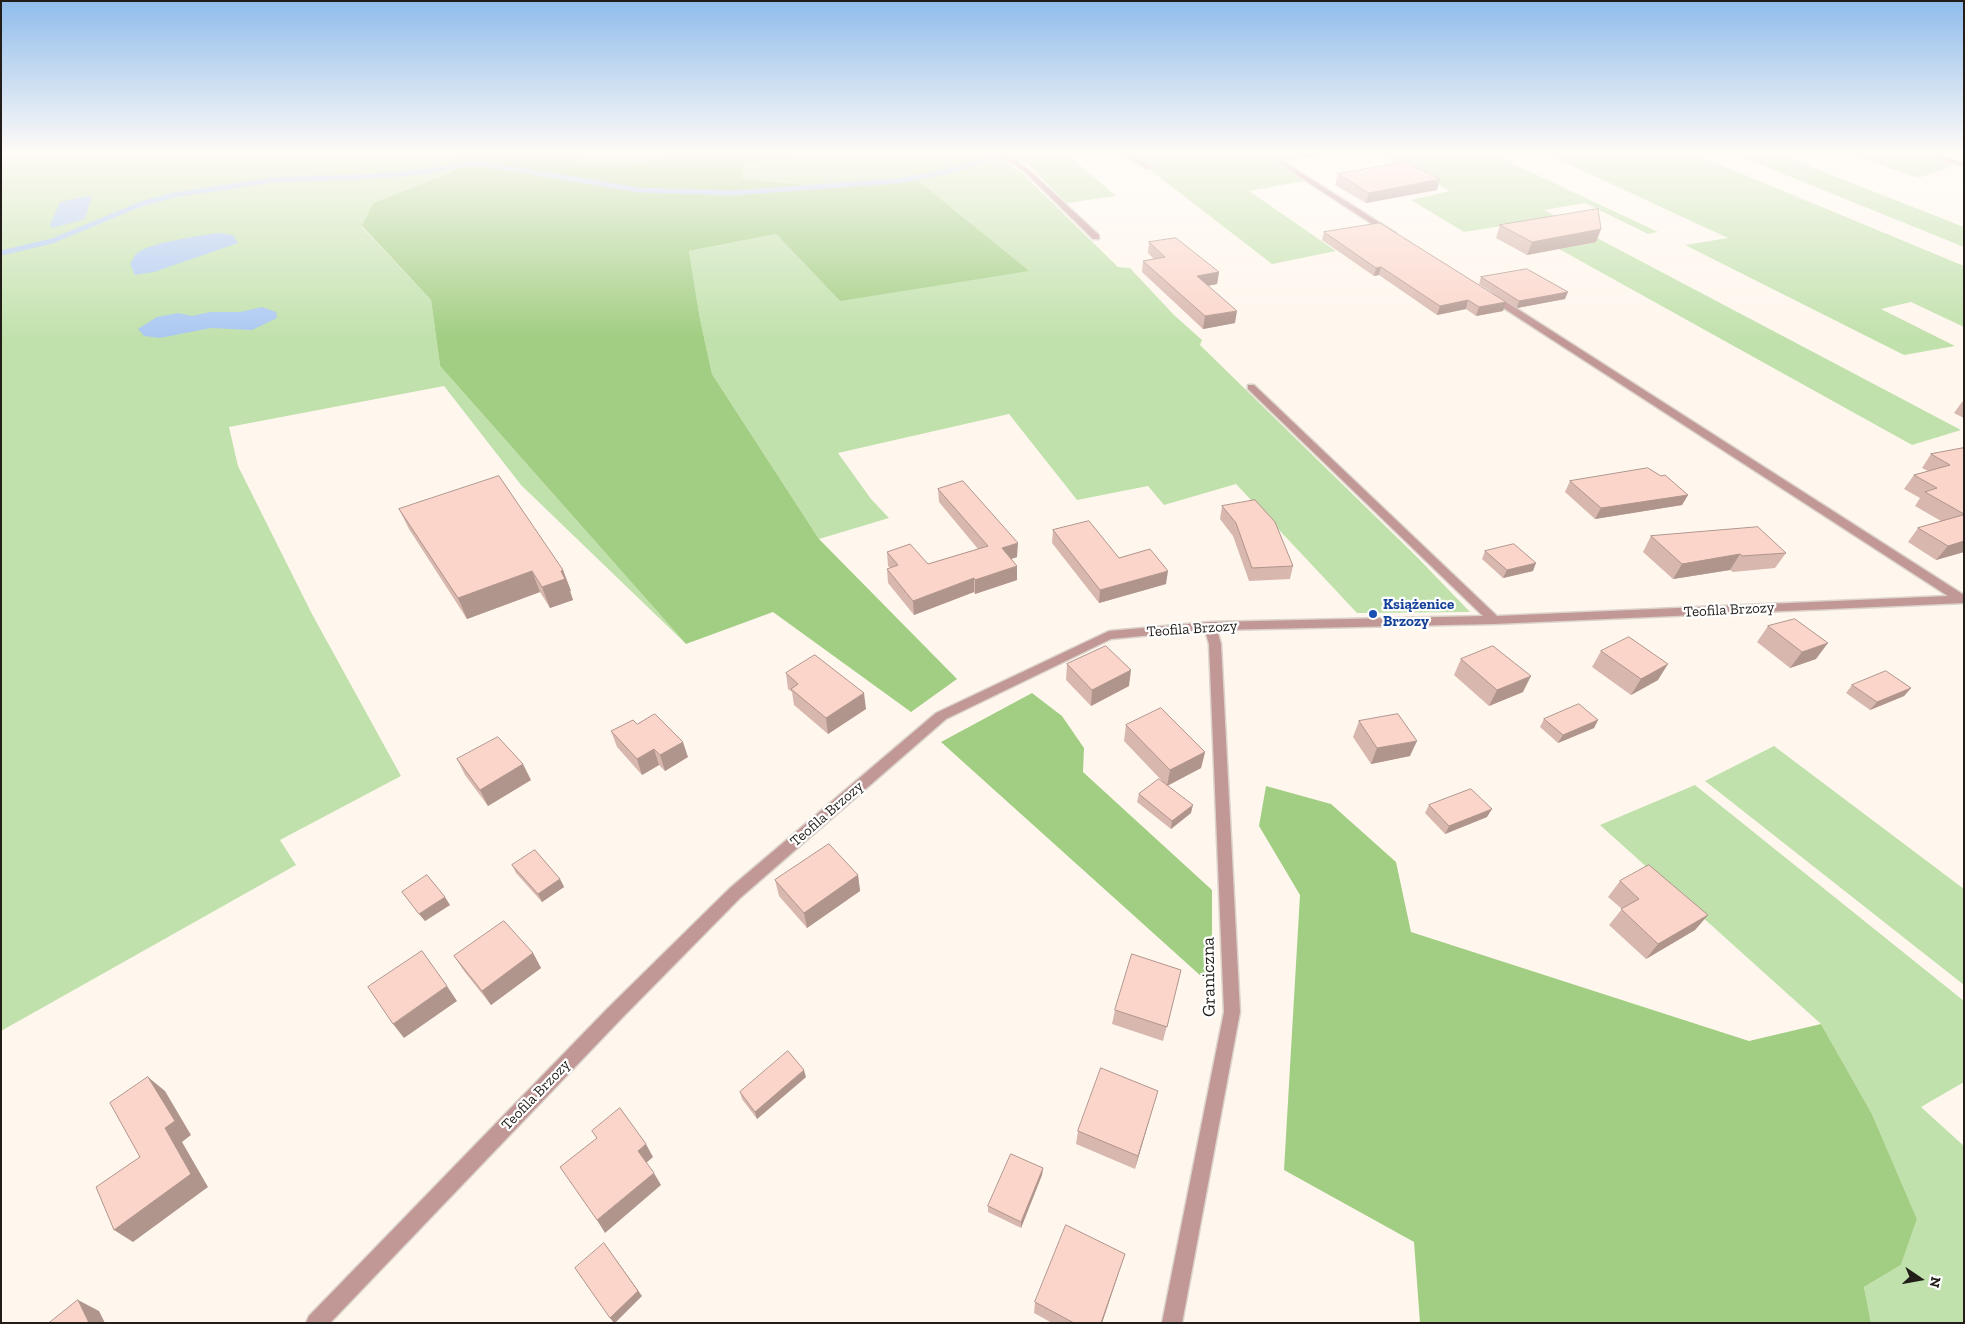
<!DOCTYPE html>
<meta charset="utf-8">
<style>
body{margin:0}
#map{position:relative;width:1965px;height:1324px;overflow:hidden;background:#fff7ee;font-family:"Zilla Slab",serif}
canvas{display:block}
.frame{position:absolute;inset:0;border:2px solid #221d18;pointer-events:none}
.north{position:absolute;left:1895px;top:1254px;width:50px;height:50px;-webkit-text-stroke:4px #fff;paint-order:stroke;rotate:102deg;font-size:14px;font-weight:700;line-height:20px;text-align:center;color:#221d18}
.north::after{content:'';display:block;margin:auto;width:18px;height:22px;background:#221d18;clip-path:polygon(50% 0,100% 100%,50% 72%,0 100%)}
</style>
<div id="map">
<canvas width="1965" height="1324"></canvas>
<div class="frame"></div>
<div class="north">N</div>
</div>
<script>
const context = document.querySelector('canvas').getContext('2d');
context.lineJoin = 'round';
function fillPath(path, color) { context.fillStyle = color; context.fill(path, 'evenodd'); }
function trace(path, color, width, dash) { context.strokeStyle = color; context.lineWidth = width; context.lineCap = dash ? 'butt' : 'round'; context.setLineDash(dash || []); context.stroke(path); }
function drawText(font, color, halo, rows, align = 'center') {
  context.font = font + ' "Zilla Slab",serif'; context.lineWidth = 4.5; context.setLineDash([]); context.textBaseline = 'middle'; context.strokeStyle = halo; context.fillStyle = color; for (const [text, x, y, turn = 0] of rows) {
    context.save(); context.translate(x, y); context.rotate((+turn || 0) * Math.PI / 180); context.textAlign = isNaN(turn) ? turn : align; if (halo) context.strokeText(text, 0, 0); context.fillText(text, 0, 0); context.restore();
  }
}
fillPath(new Path2D(`
 M1 152H260L264 159 281 152H472L459 154 451 172 373 203 362 227 431 300 440 366 686 644 521 485 444 386 229 427 238 466 312 614 401 776 280 840 296 865 1 1031Z
 M581 152H665L659 160 625 164 578 163Z
 M792 152H984L1004 161 1022 173 1118 267 1130 268 1174 315 1202 340 1200 345 1417 557 1470 612 1357 613 1236 484 1164 505 1148 486 1077 500 1009 414 838 453 871 499 889 518 819 539 712 374 700 319 689 251 776 234 840 301 872 185 830 187 741 179 743 164 793 156Z
 M1002 152H1068L1066 153 1116 196 1067 203 1026 163Z
 M1127 152H1316L1323 156 1276 162 1304 181 1249 191 1336 251 1272 264Z
 M1374 152H1488L1658 232 1648 234 1585 203 1544 210 1961 430 1912 445 1514 224 1464 232 1411 200 1450 191Z
 M1542 152H1688L1711 161 1964 266V327L1911 302 1881 309 1955 346 1904 355 1685 245 1728 238Z
 M1729 152H1773L1964 227V247Z
 M1843 152H1913L1956 165 1918 178Z
 M1774 746 1964 889V985L1705 781Z
 M1695 785 1964 1001V1082L1921 1107 1964 1146V1323H1871L1864 1287 1901 1265 1917 1219 1872 1114 1821 1024 1600 825Z`), '#c1e1ac');
fillPath(new Path2D(`
 M472 152H581L578 163 625 164 659 160 665 152H792L793 156 743 164 742 179 830 187 917 180 1029 271 840 301 776 234 689 251 700 319 712 374 819 539 957 679 911 712 773 612 686 644 440 366 431 300 362 226 373 203 451 172 459 154Z
 M1032 693 1062 716 1084 748 1083 772 1212 890V986L941 742Z
 M1266 786 1331 804 1396 862 1411 932 1749 1041 1821 1024 1872 1114 1917 1219 1901 1265 1864 1287 1871 1323H1420L1414 1242 1284 1170 1300 895 1259 826Z`), '#a2ce83');
fillPath(new Path2D(`
 M92 195 85 219 52 228 50 225 60 202Z
 M219 233 233 235 238 243 154 272 135 275 130 264C132 261 134 256 136 254 150 242 200 236 219 233Z
 M262 307 276 312 277 318 252 330 211 328 160 338 144 336 138 329 157 317 178 313 192 316 210 312H240Z`), '#abc8f2');
trace(new Path2D(`
 M1003 154 1011 152
 M1 253 52 241 141 204 174 195 273 180 359 177 425 172 467 164H483L639 190 733 193 897 181 946 172 997 156`), '#abc8f2', 5);
const minor = new Path2D(`
 M990 152C1005 152 1018 162 1030 171L1099 235V239H1093L1026 173 1014 164Z
 M1119 152H1127L1152 168 1147 169Z
 M1918 152H1929L1964 163V167Z
 M1282 161 1284 162 1396 233 1389 235 1280 164V162Z
 M1488 294H1494L1964 595V603L1494 624 1217 630 1221 644 1240 1012 1182 1323H1162L1224 1012 1209 644 1205 630 1111 639 946 719 740 898 620 1020 330 1323H306L309 1316 608 1008 730 888 936 713 1109 631 1210 622 1483 616 1248 389V385H1254L1497 616 1948 596 1488 298Z`);
trace(minor, '#dcd4cc', 3);
fillPath(minor, '#c29896');
fillPath(new Path2D(`
 M1947 152H1964V156Z
 M1338 174 1437 190 1366 203 1335 185Z
 M1500 225 1601 229 1596 242 1527 255 1496 238Z
 M1324 232 1503 311 1476 316 1466 309 1437 315 1379 275 1374 276 1322 240Z
 M1149 242 1219 272 1217 284 1208 286 1235 323 1203 329 1142 272 1143 261 1154 259 1148 253Z
 M1481 277 1565 299 1517 308 1479 284Z
 M1964 401V418L1954 413 1962 402Z
 M1964 448V552L1936 560 1908 542 1918 528 1941 521 1915 506 1920 498 1904 489 1914 475 1928 471 1922 468 1931 454Z
 M1570 481 1688 495 1682 505 1595 519 1565 492Z
 M938 489 1017 557 1011 559 1017 580 975 594 974 592 914 615 888 583 887 569 890 568 888 566 887 552 928 564 978 549 939 502Z
 M1222 506 1293 566 1290 579 1249 581 1233 536 1220 519Z
 M399 509 563 570 571 591H570L573 600 550 608 540 592 467 619 409 529Z
 M1053 530 1119 558 1166 584 1099 603 1052 543Z
 M1651 536 1786 553 1775 568 1733 572 1730 570 1673 579 1643 552Z
 M1485 551 1533 571 1503 578 1482 559Z
 M1768 626 1816 659 1790 668 1757 642Z
 M1601 651 1658 680 1631 695 1592 667Z
 M1461 659 1523 692 1489 706 1454 675Z
 M1067 664 1129 686 1091 706 1066 680Z
 M786 673 866 709 828 734 794 705 792 692 788 689Z
 M1852 685 1911 688 1904 696 1870 710 1846 693Z
 M1544 719 1598 720 1594 728 1558 743 1540 727Z
 M1359 721 1410 756 1371 764 1353 737Z
 M637 724 688 757 665 771 659 765 642 775 617 747 611 731Z
 M1126 725 1205 752 1201 768 1167 786 1191 813 1171 829 1137 802 1139 794 1166 785 1124 741Z
 M457 759 531 780 488 806 465 775Z
 M1429 805 1487 817 1445 834 1425 813Z
 M512 865 560 879 564 887 542 902 516 873Z
 M858 875 860 891 807 928 779 896 775 880Z
 M1620 881 1708 915 1695 930 1646 959 1609 925 1622 909 1608 897Z
 M402 892 450 905 425 921Z
 M533 953 541 968 491 1005 464 971 454 956Z
 M1181 970 1163 1041 1112 1024 1115 1010Z
 M806 1077 757 1119 742 1099 740 1092Z
 M1154 1104 1135 1169 1076 1144 1078 1131Z
 M1043 1168 1042 1175 1021 1228 988 1212V1206Z
 M1125 1254 1102 1323H1052L1034 1313 1035 1302Z`), '#d8b7ae');
fillPath(new Path2D(`
 M1440 179 1437 190 1366 203 1369 193Z
 M1601 229 1596 242 1527 255 1532 242Z
 M1381 267 1379 275 1374 276 1376 268Z
 M1219 272 1217 284 1195 288 1197 276Z
 M1568 292 1565 299 1517 308 1519 301Z
 M1468 300 1466 309 1437 315 1440 306Z
 M1506 302 1503 311 1476 316 1479 307Z
 M1237 311 1235 323 1203 329 1205 316Z
 M1688 495 1682 505 1595 519 1601 508Z
 M1964 541V552L1936 560 1948 546Z
 M1018 543 1017 557 1002 562V548Z
 M1740 554 1730 570 1673 579 1682 564Z
 M1536 563 1533 571 1503 578 1507 570Z
 M1017 566V580L975 594V580Z
 M563 570 571 591H570L573 600 550 608 542 587 561 571Z
 M532 571 540 592 467 619 458 598Z
 M1168 571 1166 584 1099 603 1100 590Z
 M974 578V592L914 615 913 601Z
 M1828 643 1816 659 1790 668 1802 652Z
 M1668 664 1658 680 1631 695 1641 679Z
 M1131 670 1129 686 1091 706 1092 690Z
 M1531 676 1523 692 1489 706 1497 690Z
 M1911 688 1904 696 1870 710 1877 702Z
 M864 693 866 709 828 734 826 718Z
 M1598 720 1594 728 1558 743 1563 735Z
 M1417 741 1410 756 1371 764 1377 748Z
 M683 742 688 757 665 771 660 755Z
 M654 749 659 765 642 775 637 759Z
 M1205 752 1201 768 1167 786 1170 770Z
 M523 764 531 780 488 806 480 790Z
 M1193 805 1191 813 1171 829 1172 821Z
 M1492 809 1487 817 1445 834 1449 826Z
 M858 875 860 891 807 928 804 913Z
 M560 879 564 887 542 902 538 894Z
 M445 897 450 905 425 921 419 914Z
 M1708 915 1695 930 1646 959 1658 944Z
 M533 953 541 968 491 1005 482 991Z
 M447 986 457 1001 404 1038 393 1024Z
 M804 1070 806 1077 757 1119 755 1112Z
 M148 1077 165 1091 191 1135 182 1142 208 1187 133 1242 114 1230 165 1128Z
 M1158 1091 1154 1104 1135 1169 1138 1156Z
 M646 1144 653 1157 645 1164 638 1151Z
 M1043 1168 1042 1175 1021 1228V1222Z
 M654 1173 661 1185 605 1233 597 1220Z
 M604 1243 642 1296 615 1323H614L610 1318Z
 M1125 1254 1102 1323H1101Z
 M78 1300 99 1311 105 1323H89Z`), '#b0958d');
const building = new Path2D(`
 M1405 162 1440 179 1369 193 1338 174Z
 M1598 209 1601 229 1532 242 1500 225Z
 M1380 223 1506 302 1479 307 1468 300 1440 306 1381 267 1376 268 1324 232Z
 M1176 238 1219 272 1197 276 1237 311 1205 316 1143 261 1165 257 1149 242Z
 M1527 269 1568 292 1519 301 1481 277Z
 M1964 448V514L1925 492 1937 488 1914 475 1950 465 1931 454Z
 M1648 468 1661 476 1665 475 1688 495 1601 508 1570 481Z
 M499 476 563 570 561 571 565 579 542 587 532 571 458 598 399 509Z
 M963 481 1018 543 1002 548 1017 566 975 580 974 578 913 601 887 569 898 565 887 552 910 544 928 564 988 546 938 489Z
 M1255 500 1275 522 1293 566 1252 568 1236 523 1222 506Z
 M1964 515V541L1948 546 1918 528Z
 M1089 521 1119 558 1150 549 1168 571 1100 590 1053 530Z
 M1758 527 1786 553 1742 556 1740 554 1682 564 1651 536Z
 M1514 544 1536 563 1507 570 1485 551Z
 M1795 619 1828 643 1802 652 1768 626Z
 M1629 637 1668 664 1641 679 1601 651Z
 M1106 646 1131 670 1092 690 1067 664Z
 M1493 646 1531 676 1497 690 1461 659Z
 M815 655 864 693 826 718 791 689 798 684 786 673Z
 M1886 671 1911 688 1877 702 1852 685Z
 M1579 704 1598 720 1563 735 1544 719Z
 M1161 708 1205 752 1170 770 1126 725Z
 M655 714 683 742 660 755 654 749 637 759 611 731 633 720 637 724Z
 M1398 714 1417 741 1377 748 1359 721Z
 M498 737 523 764 480 790 457 759Z
 M1159 779 1193 805 1172 821 1139 794Z
 M1471 789 1492 809 1449 826 1429 805Z
 M829 844 858 875 804 913 775 880Z
 M535 850 560 879 538 894 512 865Z
 M1649 865 1708 915 1658 944 1621 909 1639 899 1620 881Z
 M427 875 445 897 419 914 402 892Z
 M504 921 533 953 482 991 454 956Z
 M422 951 447 986 393 1024 368 987Z
 M1132 954 1181 970 1167 1027 1115 1010Z
 M788 1051 804 1070 755 1112 740 1092Z
 M1101 1068 1158 1091 1138 1156 1078 1131Z
 M148 1077 175 1121 165 1128 191 1174 114 1230 96 1187 140 1157 110 1103Z
 M620 1108 646 1144 638 1151 654 1173 597 1220 560 1167 597 1138 592 1131Z
 M1011 1154 1043 1168 1021 1222 988 1206Z
 M1066 1225 1125 1254 1101 1323H1074L1035 1302Z
 M604 1243 638 1291 610 1318 575 1268Z
 M78 1300 89 1323H49Z`);
fillPath(building, '#fbd5ca');
trace(building, '#b0958d', 1);
const sky = context.createLinearGradient(0, 0, 0, 338);
sky.addColorStop(0, '#8fbcec');
sky.addColorStop(0.45, '#fffbf7');
sky.addColorStop(1, '#fffbf700');
context.fillStyle = sky;
context.fillRect(0, 0, 1965, 338);
for (const [x, y, r, color] of [
 [1373,614,5,"#1a4fb4"]
]) { const dot = new Path2D(); dot.arc(x, y, r, 0, 2 * Math.PI); context.fillStyle = color; context.fill(dot); trace(dot, '#fff', 2); }
drawText('bold 15px', '#164399', '#fff', [
 ["Książenice",1383,605],
 ["Brzozy",1383,622]
], 'left');
drawText('15px', '#221d18', '#fff', [
 ["Teofila Brzozy",1729,610,-3],
 ["Teofila Brzozy",1192,629,-4],
 ["Teofila Brzozy",827,814,-41],
 ["Teofila Brzozy",536,1095,-46]
]);
drawText('18px', '#221d18', '#fff', [
 ["Graniczna",1209,977,-91]
]);
</script>
